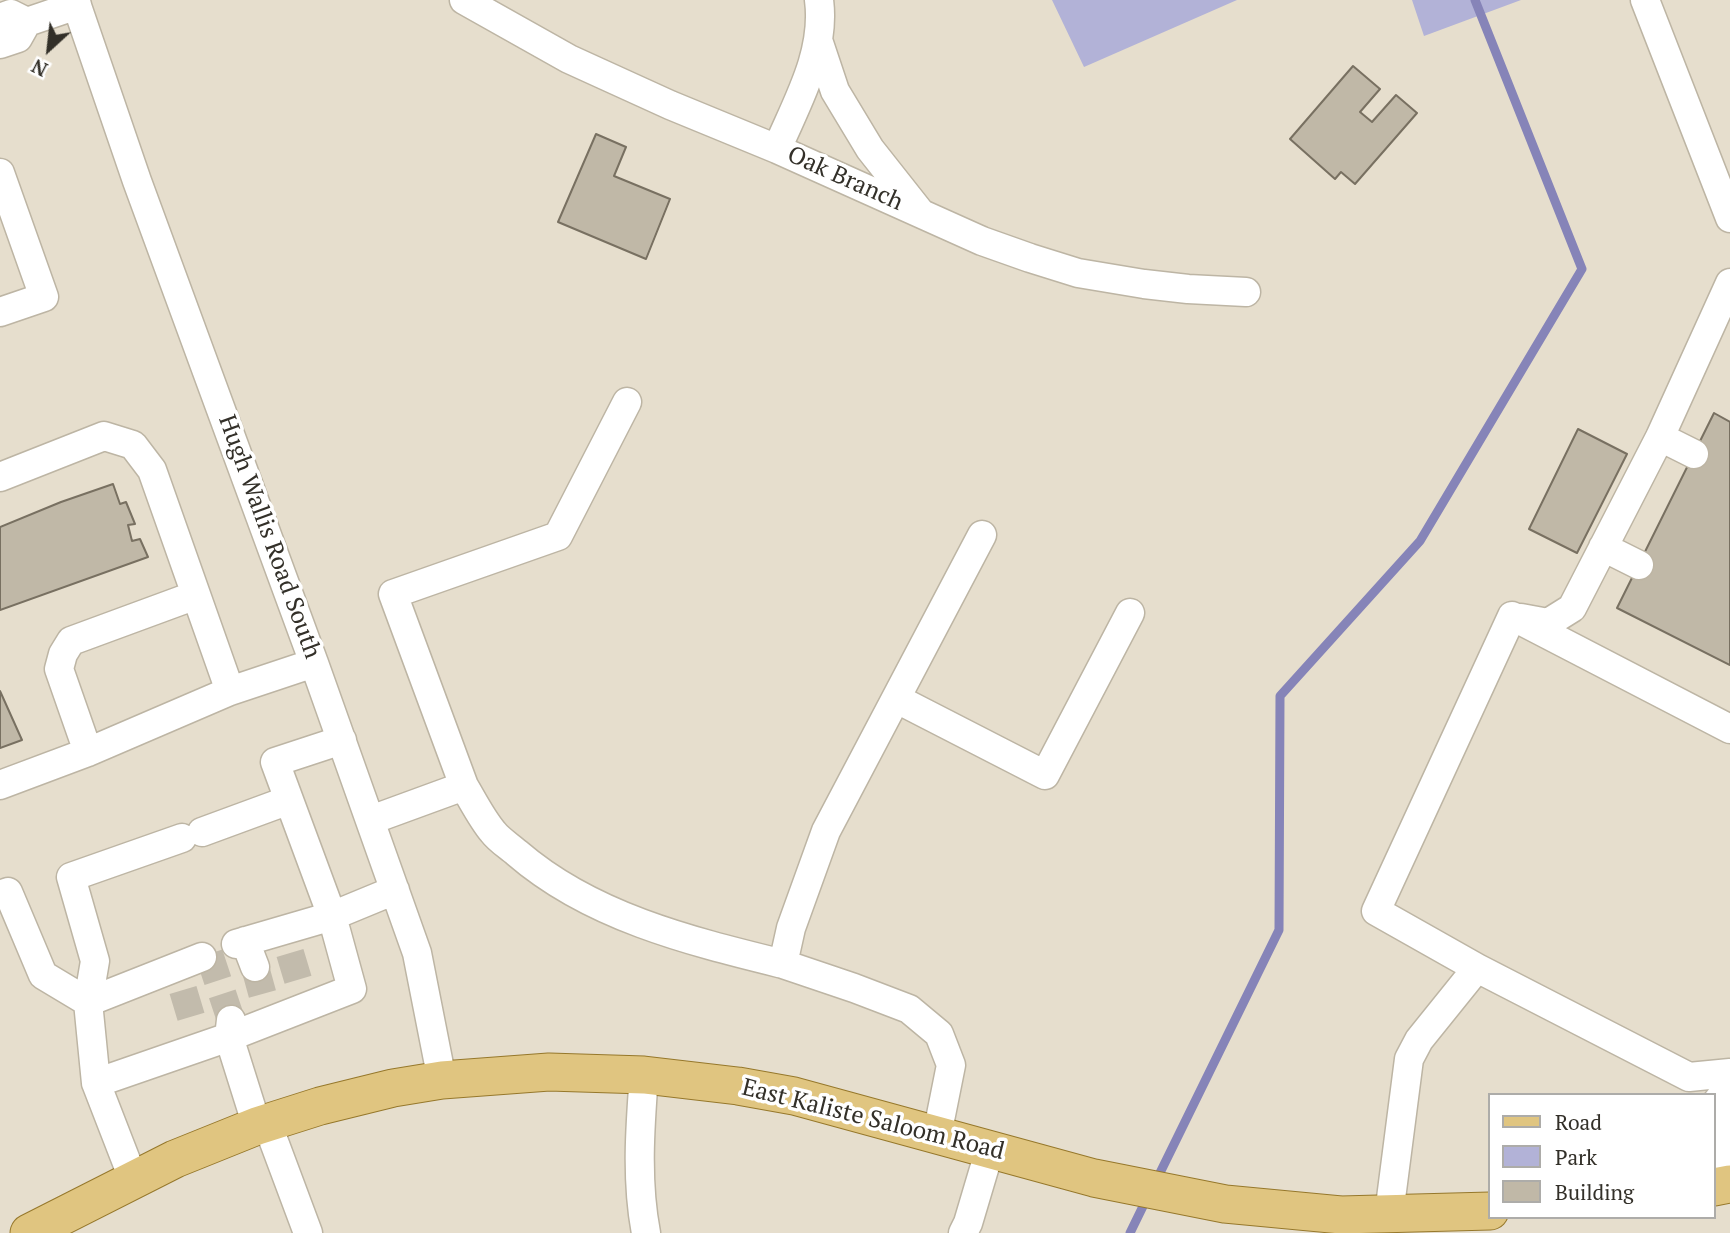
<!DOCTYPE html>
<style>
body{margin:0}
#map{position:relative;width:1730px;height:1233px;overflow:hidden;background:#e6decd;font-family:"PT Serif",serif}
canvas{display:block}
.legend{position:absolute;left:1488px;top:1093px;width:228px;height:126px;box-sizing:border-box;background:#fff;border:2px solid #adaca9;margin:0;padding:9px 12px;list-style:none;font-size:21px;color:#333029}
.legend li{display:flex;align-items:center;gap:14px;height:35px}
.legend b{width:35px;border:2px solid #adaca9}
.north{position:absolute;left:14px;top:14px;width:70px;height:70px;-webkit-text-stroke:5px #fff;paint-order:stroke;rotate:207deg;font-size:19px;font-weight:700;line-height:28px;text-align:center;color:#333029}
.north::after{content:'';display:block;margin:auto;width:24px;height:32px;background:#333029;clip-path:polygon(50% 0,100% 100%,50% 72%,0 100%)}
</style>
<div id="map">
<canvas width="1730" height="1233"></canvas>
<ul class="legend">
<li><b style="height:9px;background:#e0c580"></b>Road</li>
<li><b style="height:19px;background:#b2b2d7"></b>Park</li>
<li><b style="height:19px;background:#c0b8a7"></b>Building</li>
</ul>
<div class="north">N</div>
</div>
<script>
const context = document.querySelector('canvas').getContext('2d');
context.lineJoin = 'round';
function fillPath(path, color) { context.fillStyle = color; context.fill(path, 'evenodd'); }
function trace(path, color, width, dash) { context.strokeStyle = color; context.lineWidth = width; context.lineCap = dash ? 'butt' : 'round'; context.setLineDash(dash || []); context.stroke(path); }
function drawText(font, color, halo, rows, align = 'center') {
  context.font = font + ' "PT Serif",serif'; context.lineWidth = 7; context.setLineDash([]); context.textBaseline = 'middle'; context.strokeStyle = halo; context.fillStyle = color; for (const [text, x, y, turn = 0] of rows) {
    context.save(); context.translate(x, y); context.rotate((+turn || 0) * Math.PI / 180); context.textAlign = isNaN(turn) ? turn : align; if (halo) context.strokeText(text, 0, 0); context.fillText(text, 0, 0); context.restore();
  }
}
fillPath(new Path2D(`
 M1052 0H1237L1084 67Z
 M1412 0H1521L1424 36Z`), '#b2b2d7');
trace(new Path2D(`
 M1156 1181 1279 930 1280 696 1420 541 1582 269 1475 0
 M1130 1233 1148 1196`), '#8684b8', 9);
const building = new Path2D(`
 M1353 66 1380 89 1360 112 1372 122 1396 95 1417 113 1355 184 1341 172 1335 179 1290 139Z
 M596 134 626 147 614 176 670 199 646 259 558 222Z
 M1714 413 1730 422V665L1617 608Z
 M1578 429 1627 454 1577 553 1529 529Z
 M113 484 120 504 126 502 135 524 128 525 132 541 140 539 148 557 0 610V527L61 502Z
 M0 691 22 740 0 748Z`);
fillPath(building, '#c0b8a7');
trace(building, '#787061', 2);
trace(new Path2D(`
 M290 953 302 993
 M209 954 231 1020
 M255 967 266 1007
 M183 990 195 1030`), '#c2bbac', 28, [28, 14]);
const minor = new Path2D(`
 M75 0 137 181 314 663 417 953 442 1080
 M464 0 569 59 670 105 777 149 982 241 1030 258 1078 273 1144 284 1188 289 1246 292
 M1645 0 1730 218
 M0 18 11 14 27 22 77 5
 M819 43 835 91 870 149 919 211
 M0 44 18 38 27 22
 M777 149C797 102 826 53 819 0
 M0 173 44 297 0 312
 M1660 437 1694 454
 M0 477 104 436 133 445 152 470 230 691
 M1603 547 1639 565
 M1521 618 1548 623 1572 608 1660 437 1730 283
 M897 699 1045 775 1130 613
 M342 740 275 762 332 916 395 890
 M88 752 59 669 63 654 71 641 196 595
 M0 785 88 752 230 691 314 663
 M464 786C473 801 482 819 493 832 499 840 509 846 517 853 591 917 690 941 783 964L791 928 826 831 982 535
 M371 820 464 786 393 594 558 536 627 402
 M202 832 289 800
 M0 895 8 892 43 975 88 1002 95 961 71 877 182 838
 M245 941 255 967
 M783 964 854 988 909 1009 939 1034 951 1065 937 1135
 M1477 968 1689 1077 1730 1073
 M231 1020 229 1037 352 989 332 916 236 944
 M644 1075C640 1127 636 1181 646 1233
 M96 1083 88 1002 202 957
 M267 1123 308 1233
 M134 1181 96 1083 229 1037 257 1126
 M1728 1185 1716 1103 1730 1086
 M1389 1214 1409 1059 1419 1040 1477 968 1376 911 1512 616 1730 729
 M963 1233 968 1223 990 1149`);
const major = new Path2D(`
 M1714 1187 1730 1184
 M29 1233 175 1159 257 1126 320 1106 393 1088 442 1080 549 1072 644 1075 738 1086 794 1096 1094 1178 1225 1204 1341 1215 1490 1211`);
trace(minor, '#bdb5a4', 31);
trace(major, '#96782b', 39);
trace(minor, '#fff', 28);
trace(major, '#e0c580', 37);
drawText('24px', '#333029', '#fff', [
 ["Oak Branch",845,179,24],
 ["Hugh Wallis Road South",269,537,70],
 ["East Kaliste Saloom Road",873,1120,14]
]);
</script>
